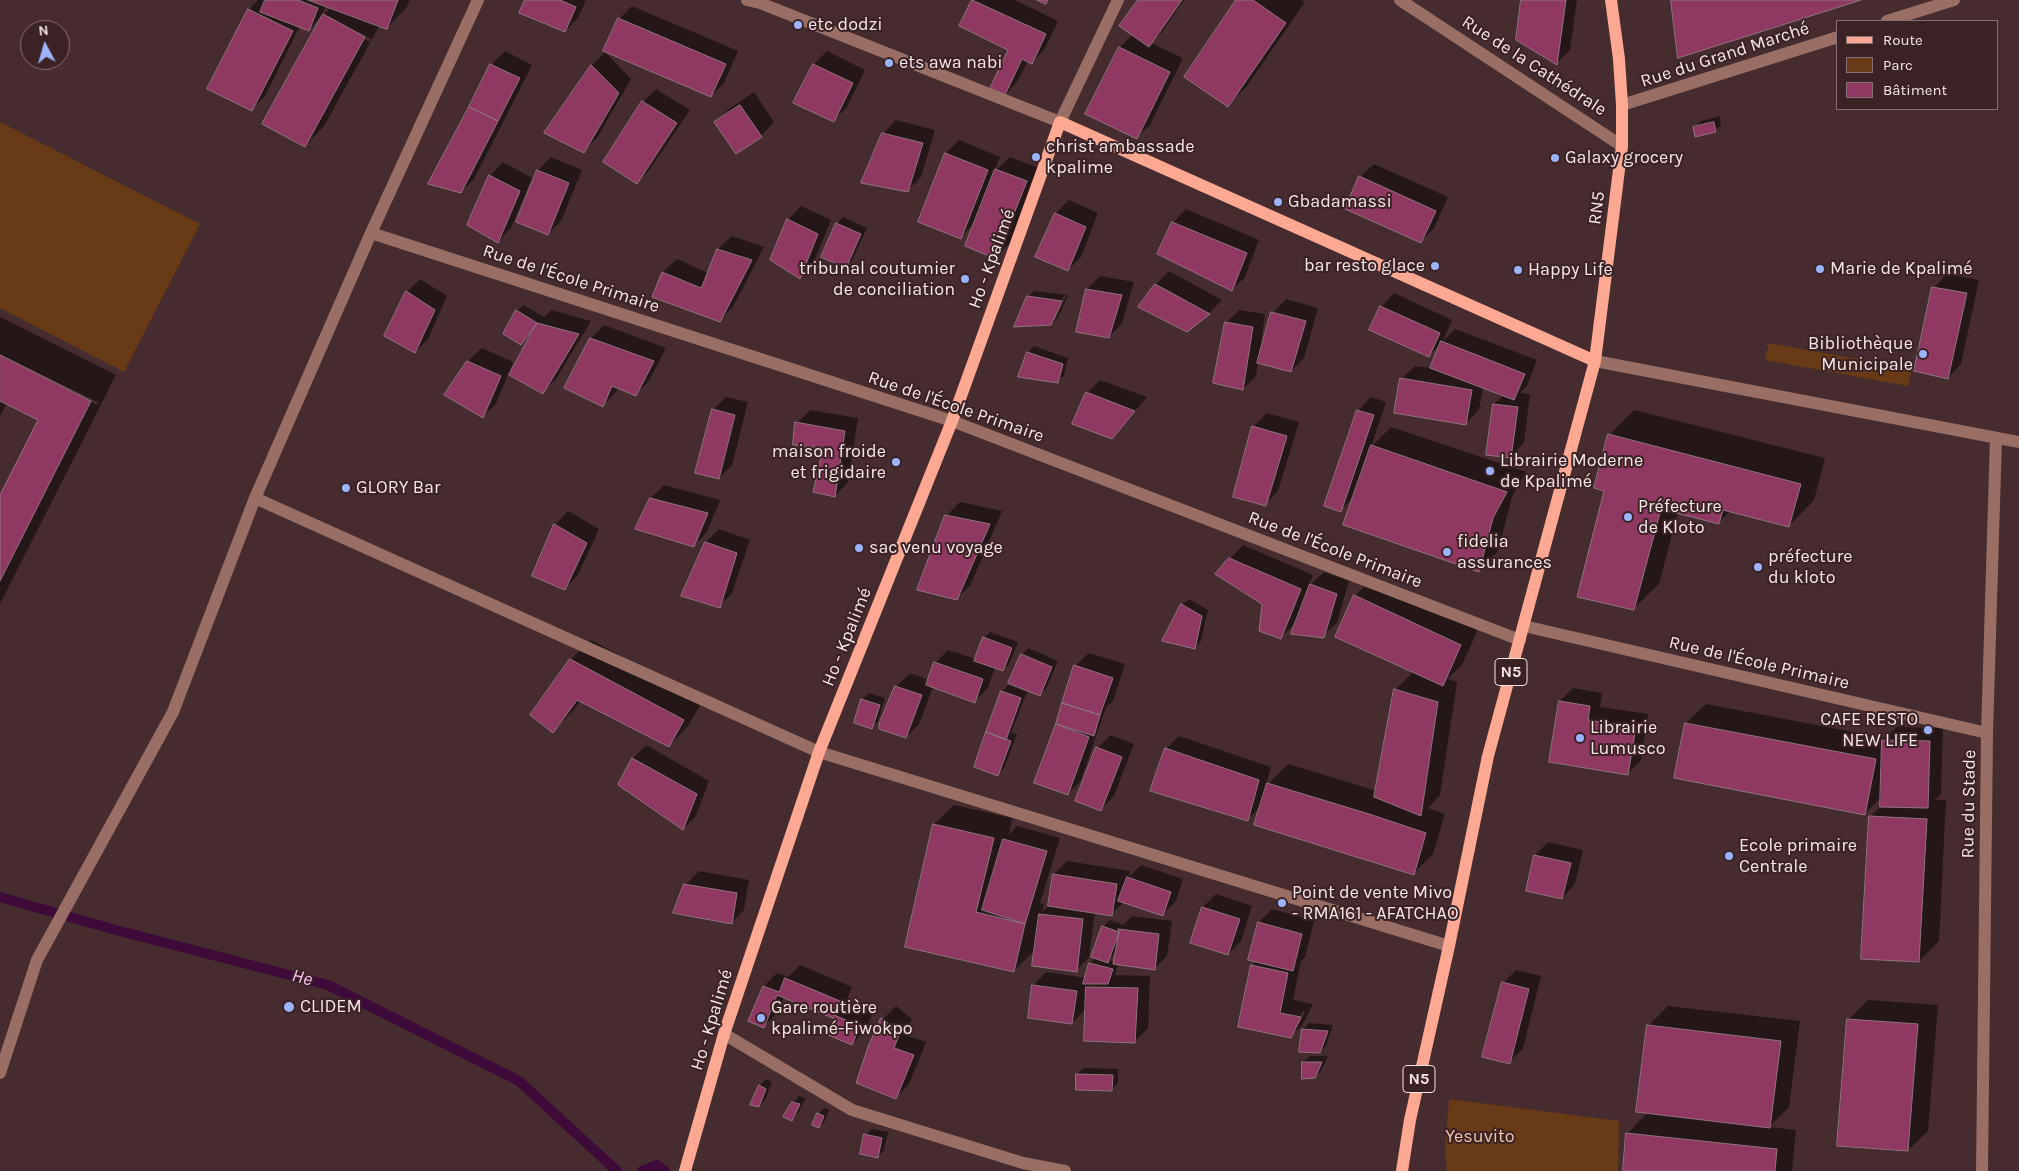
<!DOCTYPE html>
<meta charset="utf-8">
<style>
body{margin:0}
#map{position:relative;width:2019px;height:1171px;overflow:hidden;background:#462c2e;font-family:Karla,sans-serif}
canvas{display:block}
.legend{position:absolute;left:1836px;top:20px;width:162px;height:90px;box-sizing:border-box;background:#3b2225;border:1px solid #877073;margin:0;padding:6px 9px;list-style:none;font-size:15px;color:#f8e6e7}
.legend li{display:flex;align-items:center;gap:10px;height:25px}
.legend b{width:25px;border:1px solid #877073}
.north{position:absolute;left:20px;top:20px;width:50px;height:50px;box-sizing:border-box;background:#3b2225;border:1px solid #877073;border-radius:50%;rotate:354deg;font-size:14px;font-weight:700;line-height:20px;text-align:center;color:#f8e6e7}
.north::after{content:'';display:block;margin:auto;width:18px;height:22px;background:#9cb4fd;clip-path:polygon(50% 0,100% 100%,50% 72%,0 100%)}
</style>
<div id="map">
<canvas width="2019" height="1171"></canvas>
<ul class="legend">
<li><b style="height:6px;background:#fda893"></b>Route</li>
<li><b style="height:14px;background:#683a15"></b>Parc</li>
<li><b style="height:14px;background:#8e3862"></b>Bâtiment</li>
</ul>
<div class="north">N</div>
</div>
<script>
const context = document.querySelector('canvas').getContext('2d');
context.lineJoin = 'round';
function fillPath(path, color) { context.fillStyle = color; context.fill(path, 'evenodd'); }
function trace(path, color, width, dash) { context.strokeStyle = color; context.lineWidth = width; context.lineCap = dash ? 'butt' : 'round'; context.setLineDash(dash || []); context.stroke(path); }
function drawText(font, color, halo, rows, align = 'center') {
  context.font = font + ' Karla,sans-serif'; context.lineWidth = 4; context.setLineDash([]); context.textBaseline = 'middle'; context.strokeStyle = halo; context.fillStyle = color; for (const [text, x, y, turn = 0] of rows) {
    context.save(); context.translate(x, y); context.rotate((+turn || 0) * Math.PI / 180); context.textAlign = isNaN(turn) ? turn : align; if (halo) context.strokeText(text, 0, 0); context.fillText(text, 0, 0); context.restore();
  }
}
fillPath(new Path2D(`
 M0 122 200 224 124 372 0 308Z
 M1769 343 1862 360 1913 363 1908 386 1765 360Z
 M1449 1099 1619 1121 1618 1171H1447L1445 1148Z`), '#683a15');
fillPath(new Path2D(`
 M258 0H410L406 8 387 28 380 25 324 126 305 146 322 16 331 7 326 5 322 16 308 30 300 26 265 96 252 109 209 88 249 9ZM328 16 371 39 370 42 328 19Z
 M526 0H586L578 18 565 31Z
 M973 0H1015L1058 21 1044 50 1031 63 1028 61 1017 82 1004 96 1010 50 961 26Z
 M1139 0H1184L1162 32 1151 43 1183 58 1150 125 1136 138 1087 114 1120 47 1133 34Z
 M1238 0H1301L1305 2 1247 86 1228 105Z
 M1522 0H1577L1570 50 1557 63Z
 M632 6 738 51 724 83 711 96 619 19Z
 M505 51 532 65 474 179 461 192 491 65Z
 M827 51 865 70 847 107 834 120 814 64Z
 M605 52 631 79 597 138 583 152 545 132 592 65Z
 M656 89 690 110 650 169 637 182 604 161 643 102Z
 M754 92 774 122 761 136 716 122 729 109Z
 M1720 116 1721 125 1715 131 1695 127 1701 121Z
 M896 120 935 130 921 177 908 190 883 134Z
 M959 140 1000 157 994 172 1010 157 1039 168 1009 244 996 258 975 222 961 237 946 153Z
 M551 157 582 170 561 221 548 234 538 170Z
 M503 162 532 178 511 228 498 241 490 176Z
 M1374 164 1448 197 1434 228 1421 241 1360 177Z
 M1069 200 1098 213 1081 257 1068 270 1056 213Z
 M801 206 831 220 813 264 800 277 788 220Z
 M1186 209 1259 240 1245 277 1232 290 1173 223Z
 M843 217 867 228 852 260 846 266 837 224Z
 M732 236 764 247 733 307 720 320 653 297 663 272 677 259 708 273 718 249Z
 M1169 271 1222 300 1209 313 1187 330 1140 307 1156 284Z
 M1947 274 1979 280 1961 364 1948 378 1934 288Z
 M1100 276 1134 282 1122 323 1109 337 1087 289Z
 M420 279 447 296 428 339 415 352 407 292Z
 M1034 291 1068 295 1058 318 1051 324 1028 297ZM1064 295 1066 296 1055 320H1053Z
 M1394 293 1452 320 1443 341 1455 329 1537 360 1527 386 1520 393 1530 394 1524 443 1510 457 1494 404 1504 395 1483 387 1479 410 1466 423 1401 379 1415 366 1431 368 1442 343 1429 355 1381 307Z
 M1286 299 1318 308 1304 358 1291 371 1258 362 1256 376 1243 389 1226 323 1239 310 1265 314 1260 352H1261L1273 313Z
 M523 305 544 317 551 310 591 321 556 379 543 392 534 330 533 329 521 343 517 311Z
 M0 317 116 375 0 604V498L40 420 7 403 0 416V356L97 405 98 402 0 354Z
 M604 325 666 348 649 381 636 394 618 387 616 392 603 405 566 388 591 338Z
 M1034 346 1068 358 1064 375 1057 382 1020 376 1028 352Z
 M482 348 513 362 496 404 482 417 446 394 468 361Z
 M1100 380 1147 397 1112 438 1087 393Z
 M726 397 748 402 732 465 719 478 713 410Z
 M1371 397 1386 402 1371 447 1391 427 1526 472 1512 497 1498 551 1479 571 1354 497 1340 510 1358 411Z
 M810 410 858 418 848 482 835 496 825 447 797 423Z
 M1634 410 1825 458 1814 500 1789 526 1730 511 1718 523 1678 512 1659 584 1633 609 1606 490 1609 435Z
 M1267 413 1299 422 1278 491 1265 504 1254 426Z
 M664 485 720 500 707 532 694 546 651 498Z
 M960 502 1002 511 970 586 956 599 946 516Z
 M568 511 599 529 578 575 565 588 534 575 555 525Z
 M719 529 750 540 732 593 719 606 706 542Z
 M1243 545 1313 575 1308 587 1324 572 1349 581 1337 623 1323 636 1298 620 1280 638 1263 603 1230 559Z
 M1374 577 1480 625 1462 665 1447 679 1457 682 1440 795 1428 808 1445 814 1433 854 1413 874 1261 806 1248 819 1166 749 1179 736 1271 767 1266 786 1288 764 1377 791 1396 689 1414 671 1355 596Z
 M1189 599 1208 610 1201 641 1195 647 1182 605Z
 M990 632 1018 642 1009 664 1002 670 995 667 988 688 975 701 933 687 919 724 906 737 896 687 910 673 929 680 935 663 948 650 976 659 984 638Z
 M591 640 703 700 688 726 669 746 581 700 573 711 553 731 532 714 571 659Z
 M1028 648 1058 661 1046 689 1039 695 1022 655Z
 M1089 653 1125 664 1113 701 1106 707 1081 780 1068 794 1035 782 1057 724 1075 666Z
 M1008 685 1027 692 1011 733 1017 734 1004 768 997 774 1002 692Z
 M1573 688 1602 693 1600 707 1648 714 1641 760 1628 773 1560 701Z
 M869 693 885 698 878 721 872 727 862 700Z
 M1706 704 1885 738 1897 727 1943 728 1941 794 1935 800H1946L1939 941 1919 961 1870 817 1881 806 1882 797 1865 813 1686 723Z
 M1111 735 1134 744 1114 796 1101 809 1097 748Z
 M646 745 709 781 696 816 683 829 620 784 633 758Z
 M954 805 1012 818 1009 835 1017 826 1060 838 1040 903 1044 904 1042 912 1049 905 1054 874 1067 861 1130 871 1129 877 1141 865 1183 879 1176 901 1163 914 1124 902 1111 914 1095 912 1089 957 1076 971 1036 949 1014 971 906 946 934 824Z
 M1548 842 1583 850 1575 884 1562 898 1535 855Z
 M699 871 749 880 744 910 731 923 686 884Z
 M1216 894 1252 906 1241 941 1228 954 1203 907Z
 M1272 909 1314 921 1305 957 1301 961 1293 1000 1313 1004 1303 1024 1290 1037 1252 966 1257 961 1259 922ZM1303 1011 1305 1012 1299 1024H1296Z
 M1132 916 1172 921 1167 956 1154 969 1118 964 1115 975 1150 976 1148 1028 1135 1041 1087 1008 1072 1023 1033 986 1046 972 1086 978 1090 964 1096 957 1103 927 1110 920 1123 925ZM1116 952 1115 962 1109 960Z
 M800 965 852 987 846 1002 873 1013 865 1031 852 1044 836 1018 784 997 777 1013 764 1026V986L777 973 788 977Z
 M1516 970 1541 976 1523 1049 1509 1062 1503 983Z
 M1868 1000 1938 1005 1928 1131 1908 1150 1849 1019Z
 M896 1006 912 1019 906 1035 926 1042 909 1084 896 1097 869 1048 883 1019Z
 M1668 1006 1800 1021 1789 1107 1769 1127 1796 1130 1792 1171H1624L1627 1134 1648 1112 1649 1025Z
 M1309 1023 1333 1025 1326 1046 1319 1052 1303 1030Z
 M1310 1056H1328L1321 1071 1315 1077 1303 1062Z
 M1084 1068 1118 1069V1083L1112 1089 1077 1074Z
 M766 1079 772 1082 765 1100 759 1106 752 1104 760 1085Z
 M799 1096 806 1098 798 1113 792 1120 793 1103Z
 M824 1108 829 1109 825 1121 819 1127 818 1114Z
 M872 1129 888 1132 884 1150 878 1157 865 1135Z`), '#0007');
trace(new Path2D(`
 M0 897 116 930 328 985 519 1081 617 1171
 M642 1171 657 1165 665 1171`), '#3e0a39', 10);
const building = new Path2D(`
 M265 0H298L318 8 309 31 260 12Z
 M308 0H398L387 29Z
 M525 0H560L576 7 565 32 519 13Z
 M972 0 1046 34 1032 64 1022 59 1004 97 989 90 1008 50 959 26Z
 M1037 0H1048L1046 4Z
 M1138 0H1182L1149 47 1119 26Z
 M1236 0H1253L1286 23 1228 107 1184 77Z
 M1521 0H1566L1557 65 1516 40Z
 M1671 0H1861L1678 58Z
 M248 9 293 31 252 111 207 89Z
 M323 14 365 37 305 147 262 124Z
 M618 18 726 64 711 97 603 51Z
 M1119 47 1170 72 1137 139 1085 114Z
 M490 64 520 78 498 121 469 107Z
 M813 64 853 83 834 122 793 103Z
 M591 65 619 93 584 153 544 133Z
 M642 101 677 123 637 184 603 162Z
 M740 105 762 137 736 154 714 122Z
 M469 107 498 121 461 193 428 184Z
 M1714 122 1716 132 1695 137 1693 127Z
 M882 133 923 143 908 192 861 183Z
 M945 153 988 170 961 239 918 222Z
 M995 169 1027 181 996 259 965 246Z
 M537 170 569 183 548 235 516 222Z
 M489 175 520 191 498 243 467 225Z
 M1359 176 1436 211 1421 243 1345 209Z
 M1055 213 1086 227 1068 271 1035 257Z
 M787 219 818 234 800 279 770 260Z
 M1172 222 1247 253 1232 291 1157 254Z
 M836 223 861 234 846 268 821 257Z
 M717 249 752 260 720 322 652 297 662 272 701 288Z
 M1155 284 1210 314 1187 332 1138 307Z
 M1932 287 1967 293 1948 379 1914 371Z
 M1086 289 1122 295 1109 338 1076 332Z
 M406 291 435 310 415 353 384 336Z
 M1027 296 1062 301 1051 325 1014 327Z
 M1380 306 1440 333 1429 357 1369 330Z
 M516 310 537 323 521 345 503 334Z
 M1271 312 1306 321 1291 372 1257 363Z
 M1225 322 1253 327 1243 390 1213 383Z
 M537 323 579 334 543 394 509 375Z
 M590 338 654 361 636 396 612 386 603 407 564 388Z
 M1441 341 1525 374 1514 400 1430 368Z
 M1027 352 1063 364 1058 383 1018 377Z
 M0 355 91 401 0 581V495L38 420 0 401Z
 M467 361 501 376 483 418 444 395Z
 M1400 378 1472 390 1466 425 1394 413Z
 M1086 392 1135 411 1112 439 1072 424Z
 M1493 404 1518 407 1511 458 1486 455Z
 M712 409 735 415 719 479 695 473Z
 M1357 410 1374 415 1341 512 1324 506Z
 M795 422 845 431 835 497 813 492 823 448 793 445Z
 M1252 426 1287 436 1266 506 1233 497Z
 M1608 434 1801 484 1789 527 1723 510 1719 524 1661 509 1634 610 1577 597 1604 491 1594 488Z
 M1371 445 1507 492 1493 518 1479 572 1343 525Z
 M650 498 708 513 694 547 635 529Z
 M945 515 990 524 957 600 917 590Z
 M554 524 587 543 565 590 532 576Z
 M705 542 737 553 720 608 681 596Z
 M1229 558 1301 589 1281 639 1259 631 1262 604 1215 574Z
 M1310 584 1337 594 1324 638 1291 634Z
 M1354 595 1461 645 1443 686 1335 637Z
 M1181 604 1202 616 1195 649 1162 641Z
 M983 637 1012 648 1003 671 974 661Z
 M1021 654 1052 667 1040 696 1008 683Z
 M570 659 684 720 669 747 577 700 553 733 530 715Z
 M934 662 983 679 975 703 926 685Z
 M1074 665 1113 678 1100 715 1062 703Z
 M895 686 922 695 906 738 879 729V724Z
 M1394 689 1438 702 1421 816 1374 797Z
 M1001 691 1021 698 1006 740 986 732Z
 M861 699 880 705 872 729 854 723Z
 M1559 701 1590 706 1588 720 1636 727 1628 775 1549 762Z
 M1062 703 1100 715 1094 736 1056 724Z
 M1685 723 1876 759 1865 815 1674 778Z
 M1056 724 1089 737 1068 795 1034 783Z
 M986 732 1011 741 998 776 974 767Z
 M1882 740 1930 741 1928 808 1880 807Z
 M1096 747 1122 757 1101 811 1075 801Z
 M1165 748 1259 780 1248 821 1150 791Z
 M632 758 697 794 683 830 618 785Z
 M1267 783 1369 814 1426 833 1414 875 1254 825Z
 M1869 816 1927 819 1919 962 1861 959Z
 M933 824 994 838 976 912 1025 924 1014 972 905 947Z
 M1003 839 1047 851 1025 924 982 910Z
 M1534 855 1571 863 1562 899 1526 891Z
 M1053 874 1117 884 1112 916 1048 906Z
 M1127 877 1171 892 1163 916 1118 901Z
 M684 884 737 893 732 924 673 913Z
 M1202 907 1240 919 1228 955 1190 943Z
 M1039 914 1083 919 1077 972 1032 966Z
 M1258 922 1302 934 1293 971 1248 960Z
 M1102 926 1119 932 1108 963 1091 957Z
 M1118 929 1159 934 1155 970 1113 964 1119 932Z
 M1089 963 1113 969 1108 984H1083Z
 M1251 965 1288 973 1280 1013 1301 1017 1291 1038 1238 1027Z
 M785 978 840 1001 834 1015 860 1026 852 1045 828 1035 835 1019 777 995 764 1028 748 1021 763 986 779 992Z
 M1502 982 1529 989 1510 1064 1482 1057Z
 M1032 985 1077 991 1072 1024 1028 1018Z
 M1086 987 1138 988 1135 1043 1084 1041Z
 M881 1018 900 1032 894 1048 914 1055 896 1099 856 1083 868 1047Z
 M1847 1019 1918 1024 1908 1151 1837 1146Z
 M1647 1025 1781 1041 1770 1128 1636 1112Z
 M1302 1029 1328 1031 1320 1053 1299 1052Z
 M1302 1062H1322L1315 1078 1302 1079Z
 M1076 1074 1113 1075 1112 1091 1076 1090Z
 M759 1085 766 1089 759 1107 750 1105Z
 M792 1102 800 1104 792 1121 783 1117Z
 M817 1113 824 1116 819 1128 812 1125Z
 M1626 1133 1777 1149 1775 1171H1623Z
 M864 1134 882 1138 878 1158 860 1154Z`);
fillPath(building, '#8e3862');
trace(building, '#90747f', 1);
trace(new Path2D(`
 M747 0 760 3 1060 122 1118 0
 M1400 0 1622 146
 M1887 21 1954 0
 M1622 105 1838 37
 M371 233 952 421 1520 640
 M1595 361 2019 442
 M255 498 819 752 1449 946
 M1524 626 1987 733
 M724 1034 852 1110 1023 1163 1065 1171
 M0 1073 37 960 173 712 255 498 371 233 478 0
 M1982 1171 1987 733 1996 438`), '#996f65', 12);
trace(new Path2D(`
 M685 1171 724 1034 819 752 952 421 1060 122 1595 361
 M1402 1171 1410 1120 1449 946 1488 756 1595 361 1622 146V105L1619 59 1611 0`), '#fda893', 12);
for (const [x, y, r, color] of [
 [798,25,5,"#9cb4fd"],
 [889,63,5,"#9cb4fd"],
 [1036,157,5,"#9cb4fd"],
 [1555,158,5,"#9cb4fd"],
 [1278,202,5,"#9cb4fd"],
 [1435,266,5,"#9cb4fd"],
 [1820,269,5,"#9cb4fd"],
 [1518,270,5,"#9cb4fd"],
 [965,279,5,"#9cb4fd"],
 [1923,354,5,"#9cb4fd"],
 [896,462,5,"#9cb4fd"],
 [1490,471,5,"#9cb4fd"],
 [346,488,5,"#9cb4fd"],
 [1628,517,5,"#9cb4fd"],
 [859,548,5,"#9cb4fd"],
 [1447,552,5,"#9cb4fd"],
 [1758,567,5,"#9cb4fd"],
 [1928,730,5,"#9cb4fd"],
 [1580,738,5,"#9cb4fd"],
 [1729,856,5,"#9cb4fd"],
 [1282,903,5,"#9cb4fd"],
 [289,1007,6,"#9cb4fd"],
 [761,1018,5,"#9cb4fd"]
]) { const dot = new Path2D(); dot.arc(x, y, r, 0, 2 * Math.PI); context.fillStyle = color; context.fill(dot); trace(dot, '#3b2225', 2); }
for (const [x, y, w] of [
 [1511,672,32],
 [1419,1079,32]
]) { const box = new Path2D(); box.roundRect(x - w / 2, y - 13.5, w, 27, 4); context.fillStyle = '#3b2225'; context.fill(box); trace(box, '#f8e6e7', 1); }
drawText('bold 16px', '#f8e6e7', null, [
 ["N5",1511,672],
 ["N5",1419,1079]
]);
drawText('18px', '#f8e6e7', '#3b2225', [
 ["etc dodzi",808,25],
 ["ets awa nabi",899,63],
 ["christ ambassade",1046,147],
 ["kpalime",1046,168],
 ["Galaxy grocery",1565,158],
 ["Gbadamassi",1288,202],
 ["bar resto glace",1425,266,"right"],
 ["tribunal coutumier",955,269,"right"],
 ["de conciliation",955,290,"right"],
 ["Marie de Kpalimé",1830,269],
 ["Happy Life",1528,270],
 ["Bibliothèque",1913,344,"right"],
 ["Municipale",1913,365,"right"],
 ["maison froide",886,452,"right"],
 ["et frigidaire",886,473,"right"],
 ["Librairie Moderne",1500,461],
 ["de Kpalimé",1500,482],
 ["GLORY Bar",356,488],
 ["Préfecture",1638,507],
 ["de Kloto",1638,528],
 ["fidelia",1457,542],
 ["assurances",1457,563],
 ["sac venu voyage",869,548],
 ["préfecture",1768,557],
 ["du kloto",1768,578],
 ["CAFE RESTO",1918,720,"right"],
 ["NEW LIFE",1918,741,"right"],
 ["Librairie",1590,728],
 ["Lumusco",1590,749],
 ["Ecole primaire",1739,846],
 ["Centrale",1739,867],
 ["Point de vente Mivo",1292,893],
 ["- RMA161 - AFATCHAO",1292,914],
 ["CLIDEM",300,1007],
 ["Gare routière",771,1008],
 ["kpalimé-Fiwokpo",771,1029]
], 'left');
drawText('18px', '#f8e6e7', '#3b2225', [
 ["Rue du Grand Marché",1725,55,-18],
 ["Rue de la Cathédrale",1534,66,33],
 ["RN5",1597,208,-83],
 ["Ho - Kpalimé",992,259,-70],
 ["Rue de l'École Primaire",571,279,18],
 ["Rue de l'École Primaire",956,407,19],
 ["Rue de l'École Primaire",1335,550,21],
 ["Ho - Kpalimé",847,637,-68],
 ["Rue de l'École Primaire",1759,663,13],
 ["Rue du Stade",1969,804,-89],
 ["Ho - Kpalimé",712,1020,-73]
]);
drawText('18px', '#f1c6aa', '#3b2225', [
 ["Yesuvito",1480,1137]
]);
drawText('italic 19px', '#fbc0f1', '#3b2225', [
 ["He",302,978,15]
]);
</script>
